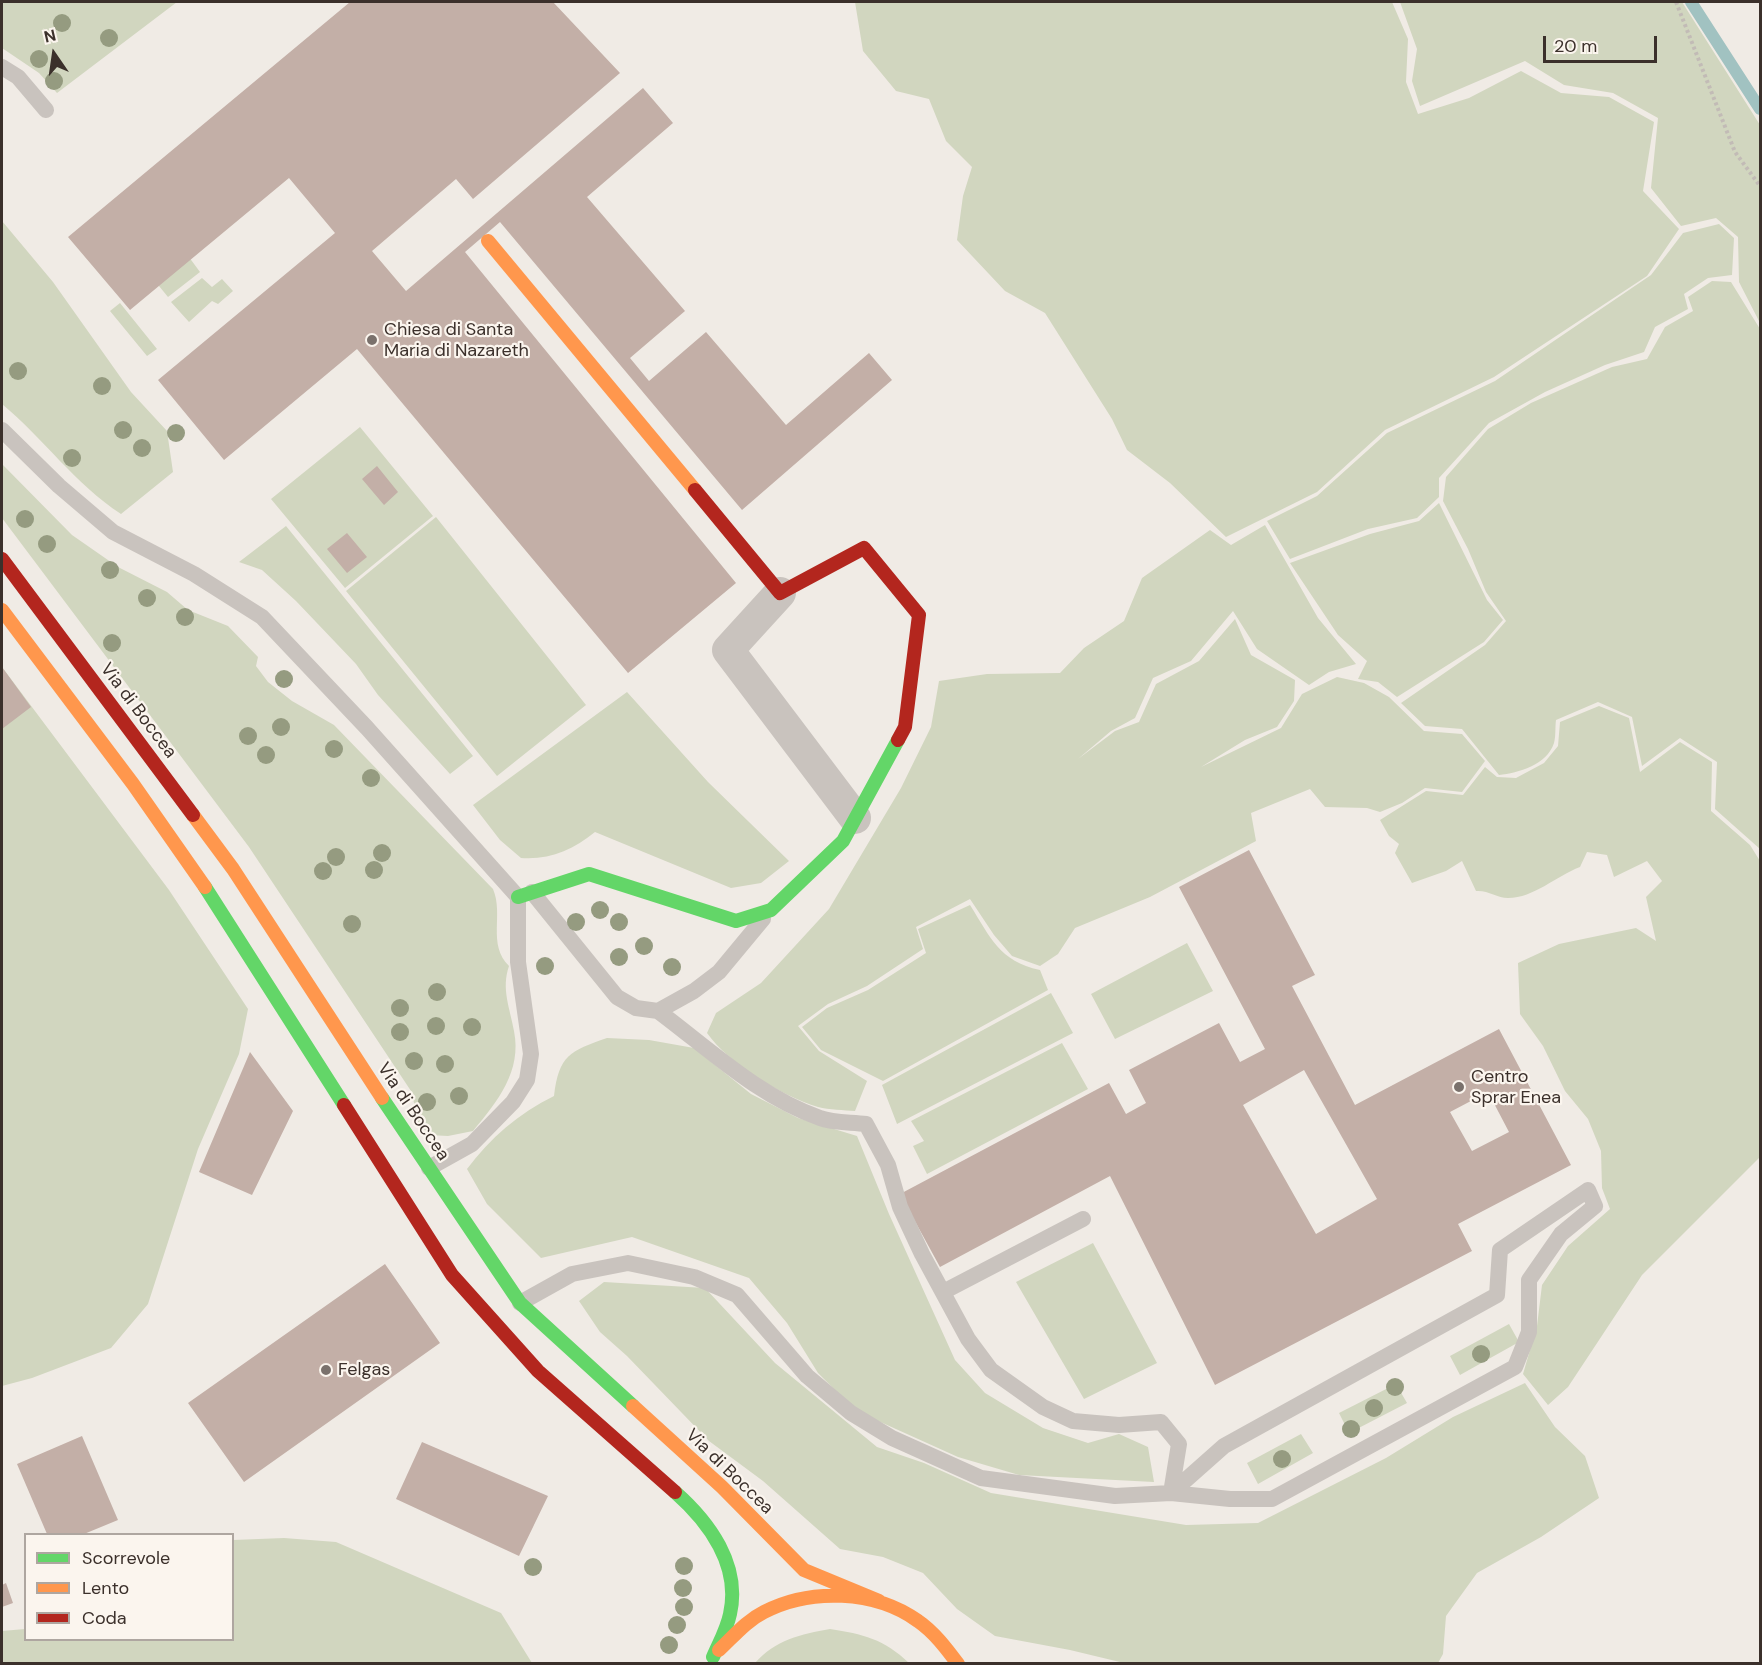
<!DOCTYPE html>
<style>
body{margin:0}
#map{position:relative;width:1762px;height:1665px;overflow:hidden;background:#f0ebe5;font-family:"DM Sans",sans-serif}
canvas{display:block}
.frame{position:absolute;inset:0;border:3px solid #3b302b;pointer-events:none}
.legend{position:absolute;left:24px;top:1533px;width:210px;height:108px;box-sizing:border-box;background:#fbf5ee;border:2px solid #aea6a0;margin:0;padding:8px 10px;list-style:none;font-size:18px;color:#3b302b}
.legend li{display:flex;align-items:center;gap:12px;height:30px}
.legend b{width:30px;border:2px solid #aea6a0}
.north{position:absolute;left:24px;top:24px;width:60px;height:60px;-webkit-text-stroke:4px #fbf5ee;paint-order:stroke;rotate:347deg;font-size:16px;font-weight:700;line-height:24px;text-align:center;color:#3b302b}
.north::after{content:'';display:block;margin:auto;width:21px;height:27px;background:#3b302b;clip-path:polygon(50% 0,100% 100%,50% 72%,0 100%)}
.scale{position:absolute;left:1543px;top:36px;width:114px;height:27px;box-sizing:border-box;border:3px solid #3b302b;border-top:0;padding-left:8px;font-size:18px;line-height:21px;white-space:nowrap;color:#3b302b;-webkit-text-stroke:4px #fbf5ee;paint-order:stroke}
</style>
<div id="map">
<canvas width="1762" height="1665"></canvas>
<div class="frame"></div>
<ul class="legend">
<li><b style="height:8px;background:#63d668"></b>Scorrevole</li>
<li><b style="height:8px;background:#ff974d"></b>Lento</li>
<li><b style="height:8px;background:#b3261e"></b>Coda</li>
</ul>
<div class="north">N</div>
<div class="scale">20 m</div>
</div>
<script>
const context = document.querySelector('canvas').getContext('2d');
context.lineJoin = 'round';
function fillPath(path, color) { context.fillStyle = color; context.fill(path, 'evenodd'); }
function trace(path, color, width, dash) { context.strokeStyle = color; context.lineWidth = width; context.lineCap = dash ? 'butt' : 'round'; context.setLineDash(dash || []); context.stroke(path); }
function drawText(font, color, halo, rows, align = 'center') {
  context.font = font + ' "DM Sans",sans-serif'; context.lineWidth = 4.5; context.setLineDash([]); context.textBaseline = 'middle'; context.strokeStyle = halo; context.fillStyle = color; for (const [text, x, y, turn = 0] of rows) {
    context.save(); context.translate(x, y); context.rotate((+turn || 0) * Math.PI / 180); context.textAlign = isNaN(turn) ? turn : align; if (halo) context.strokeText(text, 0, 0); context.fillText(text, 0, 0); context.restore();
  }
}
fillPath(new Path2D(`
 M2 2H177L57 93 39 73 2 48Z
 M855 2H1392L1408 39 1406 82 1418 114 1469 98 1521 71 1561 93 1609 97 1654 122 1643 191 1679 229 1647 276 1494 377 1385 430 1317 492 1226 537 1170 483 1127 450 1112 419 1045 313 1005 291 957 240 963 196 972 167 946 141 929 99 896 91 863 51Z
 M1400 2H1682L1760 125V323L1739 282 1738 237 1716 218 1681 226 1651 188 1658 118 1613 93 1564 85 1525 61 1420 106 1412 81 1417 49Z
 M2 221 53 282 131 392 167 431 173 472 121 514C75 484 44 439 2 404Z
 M1719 224 1734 238 1732 275 1708 278 1684 294 1688 309 1655 327 1644 352 1605 365 1545 392 1489 423 1439 478V497L1417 518 1368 529 1290 559 1267 521 1317 496 1387 433 1495 381 1651 275 1683 233Z
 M183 249 200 272 168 297 150 275Z
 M202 278 212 287 222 279 233 291 218 304 212 301 189 322 171 302Z
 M1712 281 1731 282 1760 329V849L1715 809 1717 762 1680 738 1642 766 1632 717 1598 702 1556 720C1555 727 1556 736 1554 743 1547 765 1518 773 1499 775L1462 729 1425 726 1401 703 1485 645 1506 621 1486 592 1468 549 1443 501 1446 477 1488 429 1531 403 1612 367 1647 359 1665 327 1693 311 1688 297Z
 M120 303 157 349 147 356 110 311Z
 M360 427 433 516 345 588 271 499Z
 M2 464 72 535 118 567 167 592 188 610 228 626 258 657 256 666 268 682 292 701 334 725 493 889C504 915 487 944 509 966 501 989 510 1008 514 1031 522 1071 498 1101 473 1131L448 1136 429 1135 415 1119V1107L411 1091 249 847 2 518Z
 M1439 503 1487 600 1503 620 1484 642 1397 697 1378 682 1358 679 1367 661 1338 635 1290 563 1370 534 1419 521Z
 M436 517 586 705 497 776 346 591Z
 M1265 525 1318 618 1356 664 1329 672 1309 685 1257 649 1233 611 1191 661 1153 678 1135 718 1111 731 1078 759 1115 731 1139 722 1156 684 1199 661 1235 619 1251 655 1295 680 1294 701 1277 727 1245 740 1201 767 1281 728 1302 694 1337 677 1364 683 1389 697 1424 731 1462 734 1485 761 1462 792 1425 788 1402 803 1380 812 1367 808 1325 807 1310 789 1251 813 1256 841 1150 897 1075 928 1058 954 1040 966 1012 956 994 935 970 899 916 927 923 949 867 986 828 1004 798 1026 819 1051 867 1081 855 1111C844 1110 829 1110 818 1107 782 1096 729 1064 707 1033L716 1013 761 983 829 909 901 788 931 727 939 681 987 674 1060 673 1084 648 1124 621 1142 578 1210 530 1231 545Z
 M286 526 473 756 450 774 378 695 356 664 296 601 262 570 239 562Z
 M2 667 169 890 248 1009 239 1054 198 1149 148 1304 111 1348 32 1378 2 1386Z
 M627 692 708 782 789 861 761 883 731 888 595 832C573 850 550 860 521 858L500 840 473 805Z
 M1599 706 1629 718 1640 772 1680 742 1712 762 1711 811 1750 845 1760 861V1157L1642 1275 1568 1387 1548 1405 1523 1374 1537 1326 1542 1285 1568 1246 1610 1209 1602 1188 1601 1151 1588 1119 1565 1091 1543 1046 1520 1014 1518 963 1559 944 1636 928 1656 941 1646 897 1662 881 1647 861 1614 877 1607 855 1587 852 1580 867C1556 876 1534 898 1508 898 1497 898 1488 890 1476 891L1462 861 1446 871 1412 883 1395 853 1399 844 1389 836 1380 820 1426 791 1463 795 1485 767 1497 777 1516 778 1544 763 1558 746 1560 722Z
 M970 905C991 938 999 961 1040 970L1048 990 883 1081 821 1050 802 1027 827 1008 868 990 926 953 918 929Z
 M1187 943 1213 991 1115 1039 1091 994Z
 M1051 993 1073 1033 897 1124 882 1085Z
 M607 1038 649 1040 694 1048 751 1094 798 1118 857 1136 889 1214 955 1360 985 1393 1043 1428 1088 1443 1119 1434 1148 1447 1154 1482 1019 1475 958 1457 856 1411 818 1373 787 1323 749 1278 632 1237 541 1258 487 1204 467 1169C490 1138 519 1113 554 1096 559 1055 570 1051 607 1038Z
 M1062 1043 1088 1089 927 1174 913 1146 924 1141 911 1121Z
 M1093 1243 1157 1363 1084 1399 1016 1282Z
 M604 1282 705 1288 775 1363 877 1447 924 1463 991 1493 1186 1525 1258 1523 1386 1458 1453 1417 1525 1383 1555 1427 1585 1456 1599 1498 1541 1537 1477 1573 1446 1616 1443 1654 1438 1663H1124L1070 1650 995 1636 957 1609 923 1573 883 1557 840 1549 763 1481 709 1441 627 1356 600 1332 579 1301Z
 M1509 1324 1519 1342 1460 1375 1450 1356Z
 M1396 1384 1407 1403 1349 1433 1339 1413Z
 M1301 1434 1313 1453 1258 1484 1247 1463Z
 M284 1538 336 1542 501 1613 532 1663H2V1631L25 1629 26 1640H232L233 1540Z
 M830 1629C863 1634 884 1639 909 1663H755C775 1640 801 1634 830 1629Z`), '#d1d6bf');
trace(new Path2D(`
 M1691 2 1760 109`), '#a1c2c1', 12);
fillPath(new Path2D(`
 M350 2H553L620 73 473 199 456 179 372 251 406 291 643 88 673 123 587 197 685 311 630 358 649 381 706 332 786 425 869 353 892 380 742 510 500 222 465 252 736 583 628 673 357 349 224 460 158 380 335 233 289 178 130 310 68 237Z
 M377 466 398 492 384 505 362 479Z
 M347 533 367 557 347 573 327 549Z
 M2 667 31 707 2 729Z
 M1249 850 1315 975 1292 986 1355 1105 1499 1029 1571 1165 1458 1224 1472 1251 1215 1385 1110 1176 940 1267 900 1194 1109 1083 1126 1114 1146 1103 1129 1070 1219 1023 1240 1062 1265 1049 1179 887ZM1304 1070 1377 1199 1316 1234 1243 1105ZM1488 1092 1509 1132 1472 1151 1450 1112Z
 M250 1052 293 1111 252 1195 199 1172Z
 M385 1264 440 1343 244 1482 188 1403Z
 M82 1436 118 1520 84 1534H47L17 1464Z
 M422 1442 548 1496 519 1556 396 1499Z
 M6 1583 13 1603 2 1607V1585Z`), '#c3afa7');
trace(new Path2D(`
 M1676 2 1735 152 1760 186`), '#c2bbb6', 4, [3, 3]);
trace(new Path2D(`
 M2 67 18 77 46 110
 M2 430 59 486 113 532 194 574 262 617 367 728 518 897V962L531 1054 527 1080 513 1102 472 1144 429 1168
 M532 892 617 997 636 1008 658 1011 694 991 719 972 763 919
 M658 1011C709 1049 759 1097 820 1118 833 1123 852 1122 866 1124L888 1165 900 1207 922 1254 968 1339 991 1370 1043 1407 1073 1421 1119 1425 1161 1422 1179 1444 1171 1493
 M943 1292 1083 1219
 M520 1303 572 1274 628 1263 694 1277 737 1295 807 1376 851 1413 892 1438 981 1478 1115 1496 1171 1493 1230 1499H1272L1515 1367 1529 1332V1280L1561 1234 1595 1206 1588 1190 1500 1250 1497 1295 1224 1446 1171 1493`), '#c9c3be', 16);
trace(new Path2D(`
 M780 593 728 650 855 818`), '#c9c3be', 32);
trace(new Path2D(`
 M205 887 344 1105
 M518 897 589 874 736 921 771 910 843 841 898 740
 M382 1098 520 1303 633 1406
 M675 1492C709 1522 741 1565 730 1614 727 1629 719 1643 713 1657`), '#63d668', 14);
trace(new Path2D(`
 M488 241 695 490
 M2 610 133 784 205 887
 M193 815 233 869 382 1098
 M633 1406 722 1487 804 1570 879 1601
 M719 1650C734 1636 746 1621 764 1612 810 1588 875 1590 918 1621 934 1632 946 1648 958 1664`), '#ff974d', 14);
trace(new Path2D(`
 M695 490 780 593 864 548 919 615 905 727 898 740
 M2 559 193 815
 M344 1105 452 1275 538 1371 675 1492`), '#b3261e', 14);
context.fillStyle = '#959b80';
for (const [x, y] of [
 [62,23],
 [109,38],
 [39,59],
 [54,81],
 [18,371],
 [102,386],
 [123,430],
 [176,433],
 [142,448],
 [72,458],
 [25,519],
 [47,544],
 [110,570],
 [147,598],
 [185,617],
 [112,643],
 [284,679],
 [281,727],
 [248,736],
 [334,749],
 [266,755],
 [371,778],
 [382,853],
 [336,857],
 [374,870],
 [323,871],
 [600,910],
 [576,922],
 [619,922],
 [352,924],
 [644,946],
 [619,957],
 [545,966],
 [672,967],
 [437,992],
 [400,1008],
 [436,1026],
 [472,1027],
 [400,1032],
 [414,1061],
 [445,1064],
 [459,1096],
 [427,1102],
 [1481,1354],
 [1395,1387],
 [1374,1408],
 [1351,1429],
 [1282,1459],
 [684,1566],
 [533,1567],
 [683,1588],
 [684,1607],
 [677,1625],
 [669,1645]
]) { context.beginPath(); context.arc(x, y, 9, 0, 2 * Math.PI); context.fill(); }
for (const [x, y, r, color] of [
 [372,340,6,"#7a716c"],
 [1459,1087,6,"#7a716c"],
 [326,1370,6,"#7a716c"]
]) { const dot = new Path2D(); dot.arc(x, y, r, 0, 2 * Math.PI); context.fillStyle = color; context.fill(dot); trace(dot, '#fbf5ee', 2); }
drawText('18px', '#3b302b', '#fbf5ee', [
 ["Chiesa di Santa",384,330],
 ["Maria di Nazareth",384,351],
 ["Centro",1471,1077],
 ["Sprar Enea",1471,1098],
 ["Felgas",338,1370]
], 'left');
drawText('18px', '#3b302b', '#fbf5ee', [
 ["Via di Boccea",138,711,53],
 ["Via di Boccea",413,1112,56],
 ["Via di Boccea",729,1472,44]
]);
</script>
